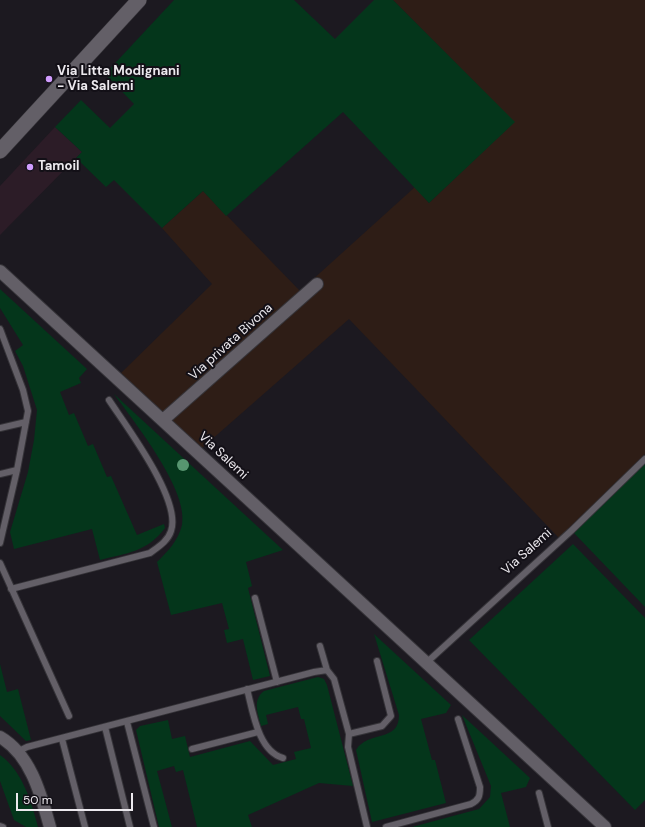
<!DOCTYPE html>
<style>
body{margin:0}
#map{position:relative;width:645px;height:827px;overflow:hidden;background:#1c1920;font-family:"DM Sans",sans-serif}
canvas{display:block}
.scale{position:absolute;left:16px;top:793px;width:117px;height:18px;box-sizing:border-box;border:2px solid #ece9ee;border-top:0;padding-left:5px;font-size:12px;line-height:14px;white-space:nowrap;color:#ece9ee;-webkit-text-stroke:3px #131017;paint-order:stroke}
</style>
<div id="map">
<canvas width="645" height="827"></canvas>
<div class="scale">50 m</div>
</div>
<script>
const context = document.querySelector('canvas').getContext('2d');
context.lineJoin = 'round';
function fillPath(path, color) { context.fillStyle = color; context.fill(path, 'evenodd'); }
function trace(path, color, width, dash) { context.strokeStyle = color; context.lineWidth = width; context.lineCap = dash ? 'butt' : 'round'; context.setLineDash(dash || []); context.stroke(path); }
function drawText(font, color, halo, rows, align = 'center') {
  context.font = font + ' "DM Sans",sans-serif'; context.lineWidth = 4; context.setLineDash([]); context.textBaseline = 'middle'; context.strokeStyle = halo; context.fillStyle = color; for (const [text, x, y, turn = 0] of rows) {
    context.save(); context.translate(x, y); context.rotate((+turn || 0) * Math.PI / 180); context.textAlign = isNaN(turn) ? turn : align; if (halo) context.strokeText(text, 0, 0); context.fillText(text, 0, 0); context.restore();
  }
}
fillPath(new Path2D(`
 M55 127 82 152 0 235V186Z`), '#2c1c27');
fillPath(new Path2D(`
 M393 0H645V454L559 538 349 319 202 448 121 373 212 284 162 228 203 191 300 291 415 187 429 203 514 122Z`), '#2e1d16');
fillPath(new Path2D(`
 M174 0H294L335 39 374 0H393L515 122 429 203 343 112 226 216 203 191 162 228 114 180 106 187 76 158 82 152 55 127 81 100 110 128 134 104 105 74Z
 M0 289 87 369 79 378 81 383 60 392 69 415 74 413 88 446 93 444 107 477 111 476 137 535 164 524 165 528C147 552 127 553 100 560L92 529 14 549 10 532 28 472 34 440 37 410 23 366 15 351 23 345 0 308Z
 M114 394 283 550 246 562 252 586 248 588 270 676 253 680 243 639 227 643 224 630 229 629 222 603 171 615 157 562C168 551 178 541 182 525 189 490 134 422 114 394Z
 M645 463V607L574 533Z
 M573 544 645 618V800L635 810 469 640Z
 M374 634 451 705 446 713 421 719 432 760H435L446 803 372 822 356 750C368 730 399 743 399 715Z
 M0 664 7 692 18 689 31 740 26 741 0 716Z
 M318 677 324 679 327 685 353 786 319 783 248 815 252 827H197L183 770 176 772 174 766 157 771 172 827H159L136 730 140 726 168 720 172 739 185 736 190 757 250 741 273 765 296 759 294 752 311 748 304 719H301L298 707 266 715 268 724 261 726C258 713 252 700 264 691Z
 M462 715 530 778 526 787 501 793 510 827H412L479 809 490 797 491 786Z
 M0 755C22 770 32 803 38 827H26L14 820 0 781Z`), '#04361b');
const service = new Path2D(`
 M0 329 23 390 28 411 17 470 0 543
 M0 428 26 422
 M0 474 17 470
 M0 563 69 716
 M11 589 150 553C158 547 168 541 171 531 182 500 126 426 109 400
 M255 598 277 682
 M320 646 327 670 334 679 349 734 348 747 367 827
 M425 664 571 531 645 459
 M247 689C253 712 258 751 283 758
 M127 722 154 827
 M105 727 130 827
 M349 734 382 726 391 716 377 661
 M62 739 85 827
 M192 749 258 732
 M17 752 27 747 314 672 327 670
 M539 793 548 827
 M0 826 3 827
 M386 827 471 804C479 800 480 796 480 787L458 719`);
const minor = new Path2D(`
 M0 271 605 827
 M163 420 317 284
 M0 737C31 755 41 795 50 827`);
const tertiary = new Path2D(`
 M0 151 139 0`);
trace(service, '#353338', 8);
trace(minor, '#353338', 14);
trace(tertiary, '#353338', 16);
trace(service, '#635f67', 6);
trace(minor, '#635f67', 12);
trace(tertiary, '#635f67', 15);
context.fillStyle = '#579570';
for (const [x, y] of [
 [183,465]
]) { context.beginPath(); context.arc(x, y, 6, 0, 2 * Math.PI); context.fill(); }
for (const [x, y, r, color] of [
 [49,79,4,"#d19dfe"],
 [30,167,4,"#d19dfe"]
]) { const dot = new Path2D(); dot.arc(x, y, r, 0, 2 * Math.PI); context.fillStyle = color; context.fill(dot); trace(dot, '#131017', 1.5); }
drawText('bold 13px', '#ece9ee', '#131017', [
 ["Via Litta Modignani",57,72],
 ["- Via Salemi",57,87],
 ["Tamoil",38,167]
], 'left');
drawText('13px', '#ece9ee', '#131017', [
 ["Via privata Bivona",231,342,-42],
 ["Via Salemi",223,456,43],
 ["Via Salemi",527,552,-42]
]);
</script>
